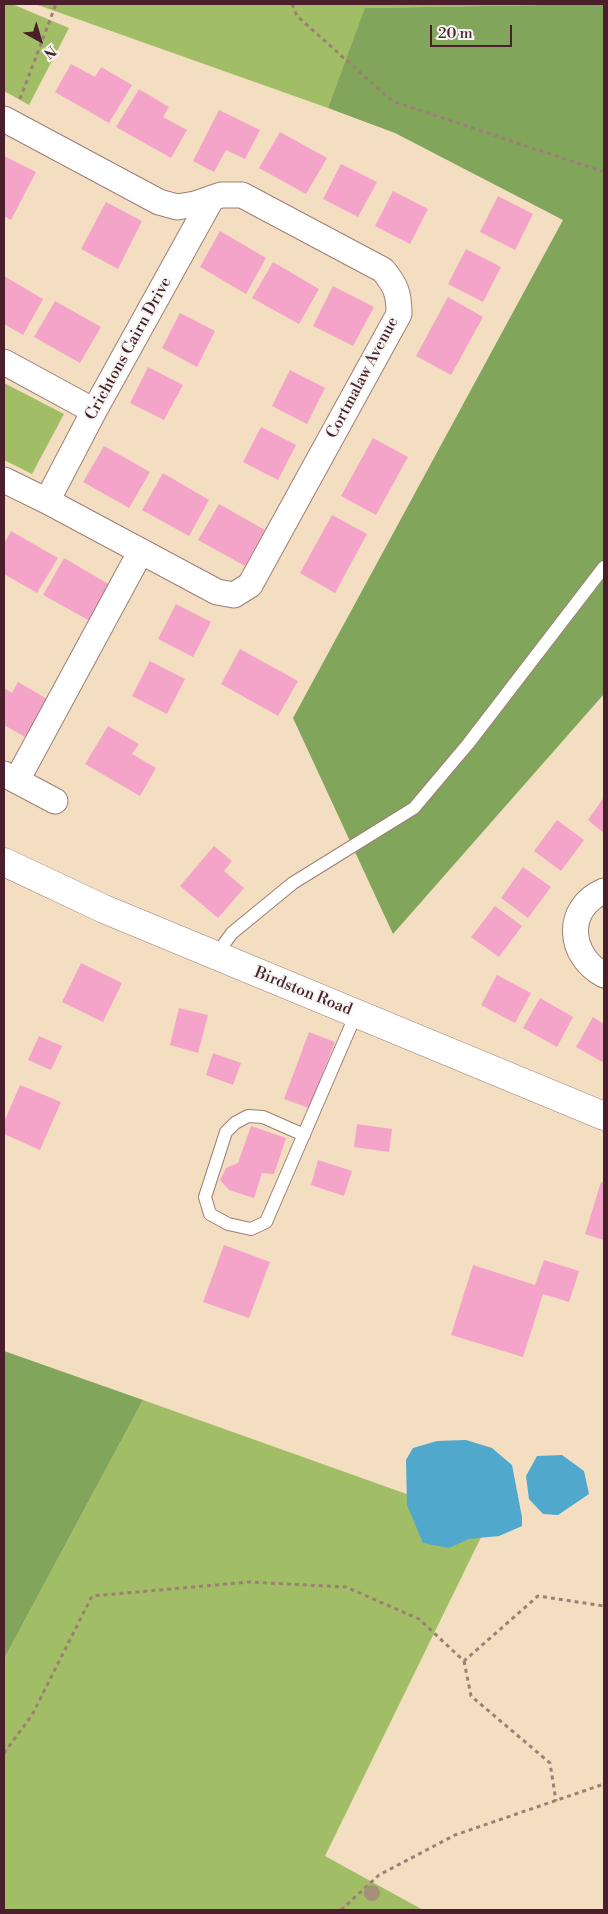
<!DOCTYPE html>
<style>
body{margin:0}
#map{position:relative;width:608px;height:1914px;overflow:hidden;background:#f3dec1;font-family:"Libre Bodoni",serif}
canvas{display:block}
.frame{position:absolute;inset:0;border:5px solid #4a1f2b;pointer-events:none}
.north{position:absolute;left:15px;top:15px;width:50px;height:50px;-webkit-text-stroke:4px #f6f6f2;paint-order:stroke;rotate:141deg;font-size:14px;font-weight:700;line-height:20px;text-align:center;color:#4a1f2b}
.north::after{content:'';display:block;margin:auto;width:18px;height:22px;background:#4a1f2b;clip-path:polygon(50% 0,100% 100%,50% 72%,0 100%)}
.scale{position:absolute;left:430px;top:25px;width:82px;height:22px;box-sizing:border-box;border:2px solid #4a1f2b;border-top:0;padding-left:6px;font-size:15px;line-height:18px;white-space:nowrap;color:#4a1f2b;-webkit-text-stroke:4px #f6f6f2;paint-order:stroke}
</style>
<div id="map">
<canvas width="608" height="1914"></canvas>
<div class="frame"></div>
<div class="north">N</div>
<div class="scale">20 m</div>
</div>
<script>
const context = document.querySelector('canvas').getContext('2d');
context.lineJoin = 'round';
function fillPath(path, color) { context.fillStyle = color; context.fill(path, 'evenodd'); }
function trace(path, color, width, dash) { context.strokeStyle = color; context.lineWidth = width; context.lineCap = dash ? 'butt' : 'round'; context.setLineDash(dash || []); context.stroke(path); }
function drawText(font, color, halo, rows, align = 'center') {
  context.font = font + ' "Libre Bodoni",serif'; context.lineWidth = 4; context.setLineDash([]); context.textBaseline = 'middle'; context.strokeStyle = halo; context.fillStyle = color; for (const [text, x, y, turn = 0] of rows) {
    context.save(); context.translate(x, y); context.rotate((+turn || 0) * Math.PI / 180); context.textAlign = isNaN(turn) ? turn : align; if (halo) context.strokeText(text, 0, 0); context.fillText(text, 0, 0); context.restore();
  }
}
fillPath(new Path2D(`
 M4 4H12L69 28 29 105 4 91Z
 M35 4H604L366 8 328 108Z
 M4 383 64 414 32 474 4 460Z
 M143 1400 488 1523 325 1856 423 1910H4V1659Z`), '#a1be66');
fillPath(new Path2D(`
 M604 4V694L393 934 293 718 563 220 395 133 328 108 365 8Z
 M4 1351 143 1400 4 1659Z`), '#80a55b');
fillPath(new Path2D(`
 M466 1440 492 1448 512 1465 522 1517V1526L499 1536 469 1539 449 1548 423 1543 407 1505 406 1460 413 1448 437 1441Z
 M562 1455 584 1471 589 1494 558 1515 543 1514 529 1499 526 1476 537 1456Z`), '#50a8cd');
fillPath(new Path2D(`
 M71 64 95 77 101 67 132 85 109 123 55 92Z
 M139 89 169 107 163 117 187 130 171 158 116 127Z
 M219 110 260 130 245 159 226 150 214 172 193 161Z
 M280 132 327 158 306 194 259 168Z
 M4 156 36 172 11 220 4 216Z
 M341 164 377 182 358 217 323 199Z
 M393 191 428 209 410 244 375 226Z
 M498 196 533 214 515 250 480 232Z
 M106 202 142 221 118 269 81 249Z
 M220 231 266 258 246 294 200 267Z
 M466 249 501 267 483 302 448 284Z
 M273 262 319 289 299 324 252 298Z
 M4 276 43 299 23 335 4 324Z
 M333 286 374 307 353 346 313 326Z
 M448 297 483 317 451 375 416 356Z
 M55 301 101 327 80 363 34 337Z
 M180 313 215 331 197 367 162 348Z
 M148 367 183 385 164 420 130 403Z
 M290 370 325 388 307 424 272 406Z
 M261 427 296 445 278 480 243 462Z
 M373 438 408 457 376 515 341 496Z
 M104 446 150 472 129 508 83 482Z
 M163 473 209 500 189 536 142 510Z
 M219 504 265 530 245 566 198 540Z
 M332 515 367 534 335 593 300 573Z
 M11 531 58 558 37 593 4 574V544Z
 M64 558 110 585 90 621 43 595Z
 M176 604 211 622 193 657 158 639Z
 M240 649 298 681 278 716 221 684Z
 M150 661 185 679 167 714 132 696Z
 M18 682 49 700 27 738 4 725V688L12 693Z
 M108 726 139 744 132 754 156 768 140 796 85 764Z
 M604 797V833L588 820Z
 M557 820 584 840 561 871 534 851Z
 M214 846 232 861 224 871 244 888 218 918 180 886Z
 M523 867 551 887 528 918 501 898Z
 M495 906 522 926 499 957 471 937Z
 M81 963 122 983 103 1022 62 1002Z
 M497 975 531 993 515 1023 481 1005Z
 M540 998 573 1017 557 1047 523 1028Z
 M179 1008 208 1015 198 1053 170 1045Z
 M593 1017 604 1024V1063L576 1047Z
 M309 1032 335 1042 309 1108 284 1099Z
 M39 1036 62 1046 51 1070 28 1060Z
 M213 1053 241 1063 233 1085 206 1075Z
 M20 1085 61 1102 40 1150 4 1134V1122Z
 M357 1124 392 1129 389 1152 354 1147Z
 M251 1126 286 1138 274 1174 262 1173 254 1198 229 1190 220 1180 226 1168 238 1163Z
 M318 1160 352 1171 344 1196 311 1185Z
 M601 1182 604 1183V1240L585 1234Z
 M224 1245 270 1262 249 1318 203 1302Z
 M544 1260 579 1271 569 1302 543 1294 523 1357 451 1335 473 1265 535 1285Z`), '#f4a4c9');
const service = new Path2D(`
 M215 956 232 933 293 883 414 808 468 744 604 567
 M304 1135 263 1117 248 1116 235 1123 226 1132 205 1197 210 1214 228 1224 251 1229 266 1222 356 1014`);
const minor = new Path2D(`
 M4 119 159 202 177 207 195 204 221 195H242L383 270C396 286 399 293 399 314L250 585 234 595 217 592 47 501 4 480
 M4 362 94 411
 M47 501 94 411 212 198
 M4 774 55 801
 M17 780 141 551
 M604 891C564 908 568 956 604 975`);
const secondary = new Path2D(`
 M4 862 104 909 604 1116`);
trace(service, '#9e7e76', 14);
trace(minor, '#9e7e76', 27);
trace(secondary, '#9e7e76', 29);
trace(new Path2D(`
 M292 4 297 16 392 101 604 172
 M20 99 56 4
 M464 1661 471 1696 550 1763 556 1801
 M4 1753 32 1715 92 1596 249 1582 346 1587 419 1619 464 1661 538 1596 604 1606
 M341 1910 379 1875 455 1835 604 1784`), '#9e7e76', 3, [4, 4]);
trace(service, '#fff', 12);
trace(minor, '#fff', 25);
trace(secondary, '#fff', 28);
context.fillStyle = '#a48f78';
for (const [x, y] of [
 [372,1893]
]) { context.beginPath(); context.arc(x, y, 8, 0, 2 * Math.PI); context.fill(); }
drawText('16px', '#4a1f2b', '#f6f6f2', [
 ["Crichtons Cairn Drive",129,349,-61],
 ["Cortmalaw Avenue",363,378,-62],
 ["Birdston Road",303,992,22]
]);
</script>
